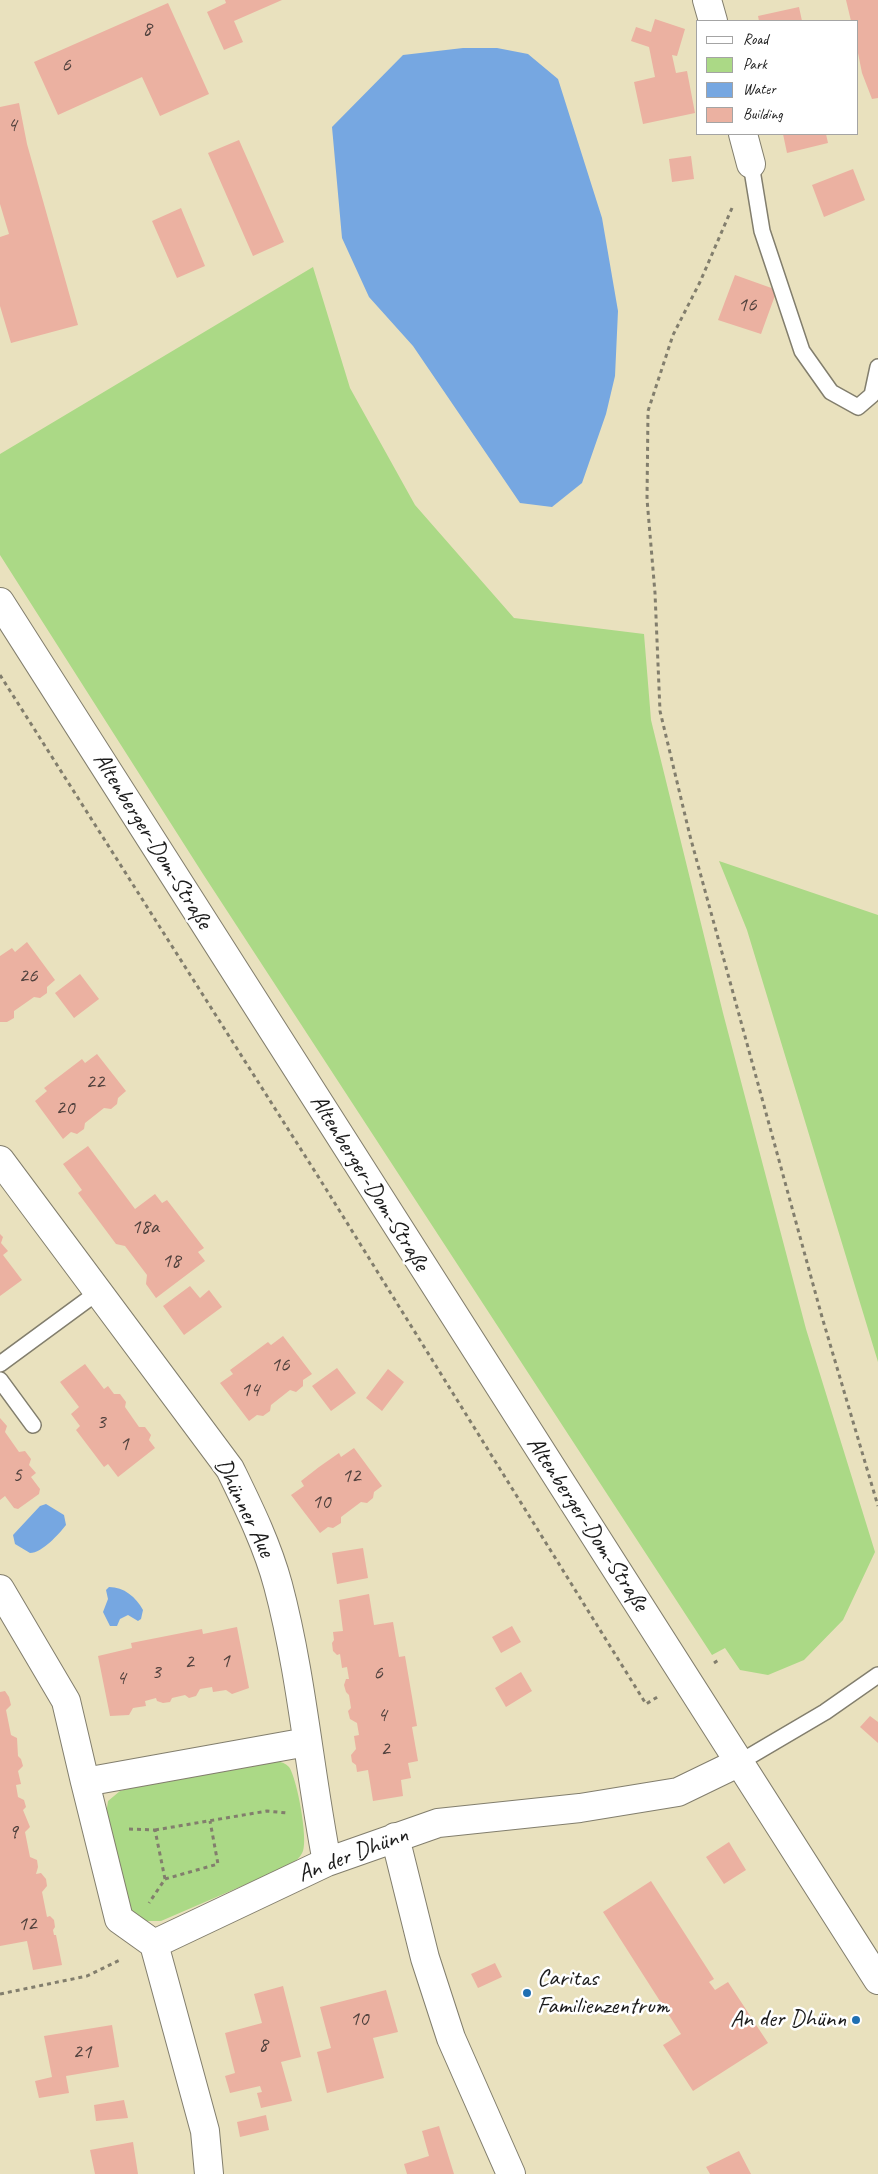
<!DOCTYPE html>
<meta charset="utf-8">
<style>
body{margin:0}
#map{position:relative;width:878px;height:2174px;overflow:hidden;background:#e9e1be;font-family:Caveat,sans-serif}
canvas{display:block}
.legend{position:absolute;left:696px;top:20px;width:162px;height:115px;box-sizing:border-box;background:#fff;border:1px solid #a4a4a4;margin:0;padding:6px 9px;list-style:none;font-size:15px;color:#1c1c1c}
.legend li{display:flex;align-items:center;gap:10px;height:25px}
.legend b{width:25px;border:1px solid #a4a4a4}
</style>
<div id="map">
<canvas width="878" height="2174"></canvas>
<ul class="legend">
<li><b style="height:6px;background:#fff"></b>Road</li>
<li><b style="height:14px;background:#abd986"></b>Park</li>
<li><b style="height:14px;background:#76a7e1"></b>Water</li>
<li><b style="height:14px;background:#ebb1a1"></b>Building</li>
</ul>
</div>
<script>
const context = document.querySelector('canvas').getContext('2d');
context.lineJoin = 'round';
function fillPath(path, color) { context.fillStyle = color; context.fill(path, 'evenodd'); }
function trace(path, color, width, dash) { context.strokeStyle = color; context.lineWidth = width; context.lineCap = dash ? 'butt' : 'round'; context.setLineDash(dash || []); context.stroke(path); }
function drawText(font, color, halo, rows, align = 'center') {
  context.font = font + ' Caveat,sans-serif'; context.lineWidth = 5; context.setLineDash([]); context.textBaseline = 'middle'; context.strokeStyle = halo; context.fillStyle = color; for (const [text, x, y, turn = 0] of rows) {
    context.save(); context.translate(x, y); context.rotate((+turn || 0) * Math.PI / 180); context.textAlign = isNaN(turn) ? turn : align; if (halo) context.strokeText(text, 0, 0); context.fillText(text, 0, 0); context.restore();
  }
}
fillPath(new Path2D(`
 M313 267 350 388 415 505 514 618 644 634 651 720 723 1013 806 1329 875 1552 843 1620 804 1660 768 1675 740 1670 725 1648 712 1655 203 874 0 555V454Z
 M719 861 878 915V1362L747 930Z
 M263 1760C271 1761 283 1760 289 1767 297 1778 308 1838 303 1851 300 1859 293 1863 286 1867L161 1921H144L129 1910 106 1815 108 1801 120 1791 157 1781Z`), '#abd986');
fillPath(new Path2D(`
 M463 48H497L528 54 558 79 602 218 618 311 615 376 606 414 582 483 552 507 520 503 413 346 369 297 342 238 332 127 403 55Z
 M46 1504 64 1515 66 1525C59 1534 42 1553 30 1553L15 1544 13 1535 40 1506Z
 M109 1587C124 1587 136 1597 143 1610L141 1619 138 1621 128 1615 120 1619 117 1626H110L103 1612 108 1599 106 1590Z`), '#76a7e1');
fillPath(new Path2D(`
 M225 0H282L234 21 243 42 224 50 207 12 226 3Z
 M846 0H878V98L872 99 862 73 857 48V21H851Z
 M168 3 209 94 160 116 142 77 58 115 34 62Z
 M799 7 802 21H759L758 16Z
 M655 19 685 29 677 56 672 55 676 73 687 71 695 113 643 124 634 82 655 77 649 47 631 41 636 27 651 32Z
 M19 103 27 144 78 325 11 343 0 306V237L9 234 0 204V107Z
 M783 134H826L828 143 787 153Z
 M239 140 284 242 253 256 208 153Z
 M691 156 694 179 672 182 669 159Z
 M853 169 865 200 824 217 812 185Z
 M181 208 205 266 177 278 152 221Z
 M735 275 777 290 761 334 718 320Z
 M27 942 55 980 47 987V993L40 998 34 997 14 1011V1018L7 1022H0V956L12 948 15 952Z
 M80 974 99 999 74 1018 55 993Z
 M97 1054 126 1091 118 1098 117 1104 111 1109 104 1108 85 1123 84 1129 77 1134 71 1132 63 1139 35 1101 47 1091 44 1088 82 1059 85 1063Z
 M88 1146 135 1209 155 1194 162 1203 167 1200 204 1248 198 1252 205 1261 156 1298 146 1284 147 1275 125 1246 116 1244 78 1193 82 1190 63 1164Z
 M0 1234 3 1237 1 1243 8 1251 3 1255 22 1280 0 1296Z
 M190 1286 200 1298 209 1290 222 1307 184 1335 163 1306Z
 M283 1336 312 1374 303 1380V1386L296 1392 290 1390 271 1405 270 1411 263 1416 257 1415 249 1421 220 1383 233 1374 230 1370 268 1342 271 1345Z
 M85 1364 104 1389 108 1386 114 1394H120L126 1402 125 1407 139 1427H145L151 1435 149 1440 155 1448 118 1477 108 1464 104 1467 76 1430 80 1426 71 1414 79 1407 60 1382Z
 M337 1368 356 1393 331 1411 312 1386Z
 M388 1369 404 1382 382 1411 366 1398Z
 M0 1418 7 1426 5 1432 19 1452 25 1451 31 1459 29 1465 36 1473 31 1477 40 1489 39 1494 18 1509 14 1508 5 1496 0 1500Z
 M354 1448 382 1486 374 1492 373 1498 367 1503 361 1502 341 1517V1523L333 1528 328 1527 320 1533 291 1495 304 1486 301 1481 319 1467 339 1453 341 1457Z
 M363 1548 368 1578 337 1584 332 1553Z
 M369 1594 374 1625 393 1622 399 1657 405 1656 417 1726 412 1727 418 1761 408 1763 411 1778 401 1780 403 1796 373 1801 368 1770 357 1772 356 1765 352 1762 351 1755 356 1749 354 1736 359 1735 357 1723 350 1719 348 1711 351 1708 349 1695 346 1692 344 1685 346 1679H349L347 1667 342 1668 340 1654 337 1655 333 1651 332 1643 334 1640 333 1632 343 1631 339 1600Z
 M512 1626 521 1642 501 1653 492 1637Z
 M237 1627 249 1688 232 1694 226 1690 213 1692 212 1687 200 1689 196 1696 189 1698 185 1695 172 1698 170 1702 163 1703 157 1701 156 1698 145 1701 146 1706 133 1708 129 1715 110 1716 98 1656 132 1648 131 1643 202 1629 203 1634Z
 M521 1672 532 1691 506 1707 495 1688Z
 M5 1691 9 1697 11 1705 6 1710 11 1735 17 1738 18 1756 21 1759 23 1766 18 1771 21 1784 16 1785 18 1797 24 1800 26 1807 23 1810 30 1827 25 1832 30 1857 37 1860 38 1867 36 1874 41 1873 46 1879 47 1886 42 1892 47 1917 50 1916 54 1920 55 1927 53 1930 54 1935H56L62 1965 33 1970 27 1941 0 1946V1692Z
 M870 1716 878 1722V1743L860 1727Z
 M729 1842 746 1870 724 1884 706 1857Z
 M651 1881 714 1979 709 1982 715 1990 728 1982 768 2043 693 2091 663 2045 681 2034 603 1912Z
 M495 1963 502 1977 478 1988 471 1974Z
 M283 1986 301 2057 281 2062 292 2101 261 2108 257 2093 262 2092 260 2086 230 2093 225 2076 235 2073 225 2033 262 2023 254 1994Z
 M386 1990 398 2032 373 2038 384 2078 327 2093 317 2052 331 2048 320 2007Z
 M112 2025 119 2067 66 2076 69 2093 39 2098 35 2081 52 2077 44 2036Z
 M124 2100 128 2118 96 2121 94 2105Z
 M266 2115 269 2130 240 2137 237 2122Z
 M439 2126 454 2174H407L404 2164 429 2156 422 2131Z
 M133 2142 138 2174H95L90 2150Z
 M739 2151 751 2174H710L706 2167Z`), '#ebb1a1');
const service = new Path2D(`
 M751 164 762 231 802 351 831 392 858 407 872 395 878 367
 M0 1364 98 1292
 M0 1380 33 1425
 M740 1762 825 1712 878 1675`);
const minor = new Path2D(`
 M707 0 713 21
 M743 134 751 164
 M0 1160 230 1469C248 1506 267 1544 278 1585 302 1675 309 1770 327 1862
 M0 1589 66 1701 85 1782 307 1742
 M85 1782 119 1919 154 1944
 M395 1837 425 1958 451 2038 511 2174
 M154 1944 327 1862 438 1823 580 1808 678 1792 740 1762
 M154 1944 205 2131 209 2174`);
const secondary = new Path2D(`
 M0 602 878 1980`);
trace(service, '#827e6d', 18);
trace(minor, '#827e6d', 30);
trace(secondary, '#827e6d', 30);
trace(new Path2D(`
 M732 208 700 282 673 335 648 411 647 499 655 593 660 711 690 836 822 1317 878 1506
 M0 675 326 1189 646 1704 659 1696
 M714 1663 720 1659
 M129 1829 155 1830 165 1879 149 1903
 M155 1830 267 1811 287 1813
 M165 1879 218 1864 210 1821
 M0 1994 87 1976 122 1959`), '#827e6d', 3, [4, 4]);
trace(service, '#fff', 15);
trace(minor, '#fff', 28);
trace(secondary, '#fff', 28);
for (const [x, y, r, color] of [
 [527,1993,5,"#1f6fb2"],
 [856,2020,5,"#1f6fb2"]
]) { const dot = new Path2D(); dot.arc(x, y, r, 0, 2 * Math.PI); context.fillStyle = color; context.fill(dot); trace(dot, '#fff', 2); }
drawText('21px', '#50413d', null, [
 ["8",147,29],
 ["6",66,65],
 ["4",12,125],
 ["16",747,305],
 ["26",28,976],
 ["22",95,1082],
 ["20",65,1108],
 ["18a",145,1227],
 ["18",171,1261],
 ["16",280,1365],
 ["14",250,1390],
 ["3",101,1422],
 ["1",124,1444],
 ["5",17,1475],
 ["12",351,1476],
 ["10",321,1502],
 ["1",225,1661],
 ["2",189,1662],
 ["3",156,1672],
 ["6",378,1673],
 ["4",121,1678],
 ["4",382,1715],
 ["2",385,1749],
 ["9",13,1832],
 ["12",27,1924],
 ["10",359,2019],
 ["8",263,2045],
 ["21",82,2052]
]);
drawText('24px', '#1c1c1c', '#fff', [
 ["Altenberger-Dom-Straße",152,841,58],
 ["Altenberger-Dom-Straße",369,1183,58],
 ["Dhünner Aue",244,1508,64],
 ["Altenberger-Dom-Straße",587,1524,57],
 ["An der Dhünn",353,1855,-21]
]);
drawText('24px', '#1c1c1c', '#fff', [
 ["Caritas",537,1979],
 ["Familienzentrum",537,2007],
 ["An der Dhünn",846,2020,"right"]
], 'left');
</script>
